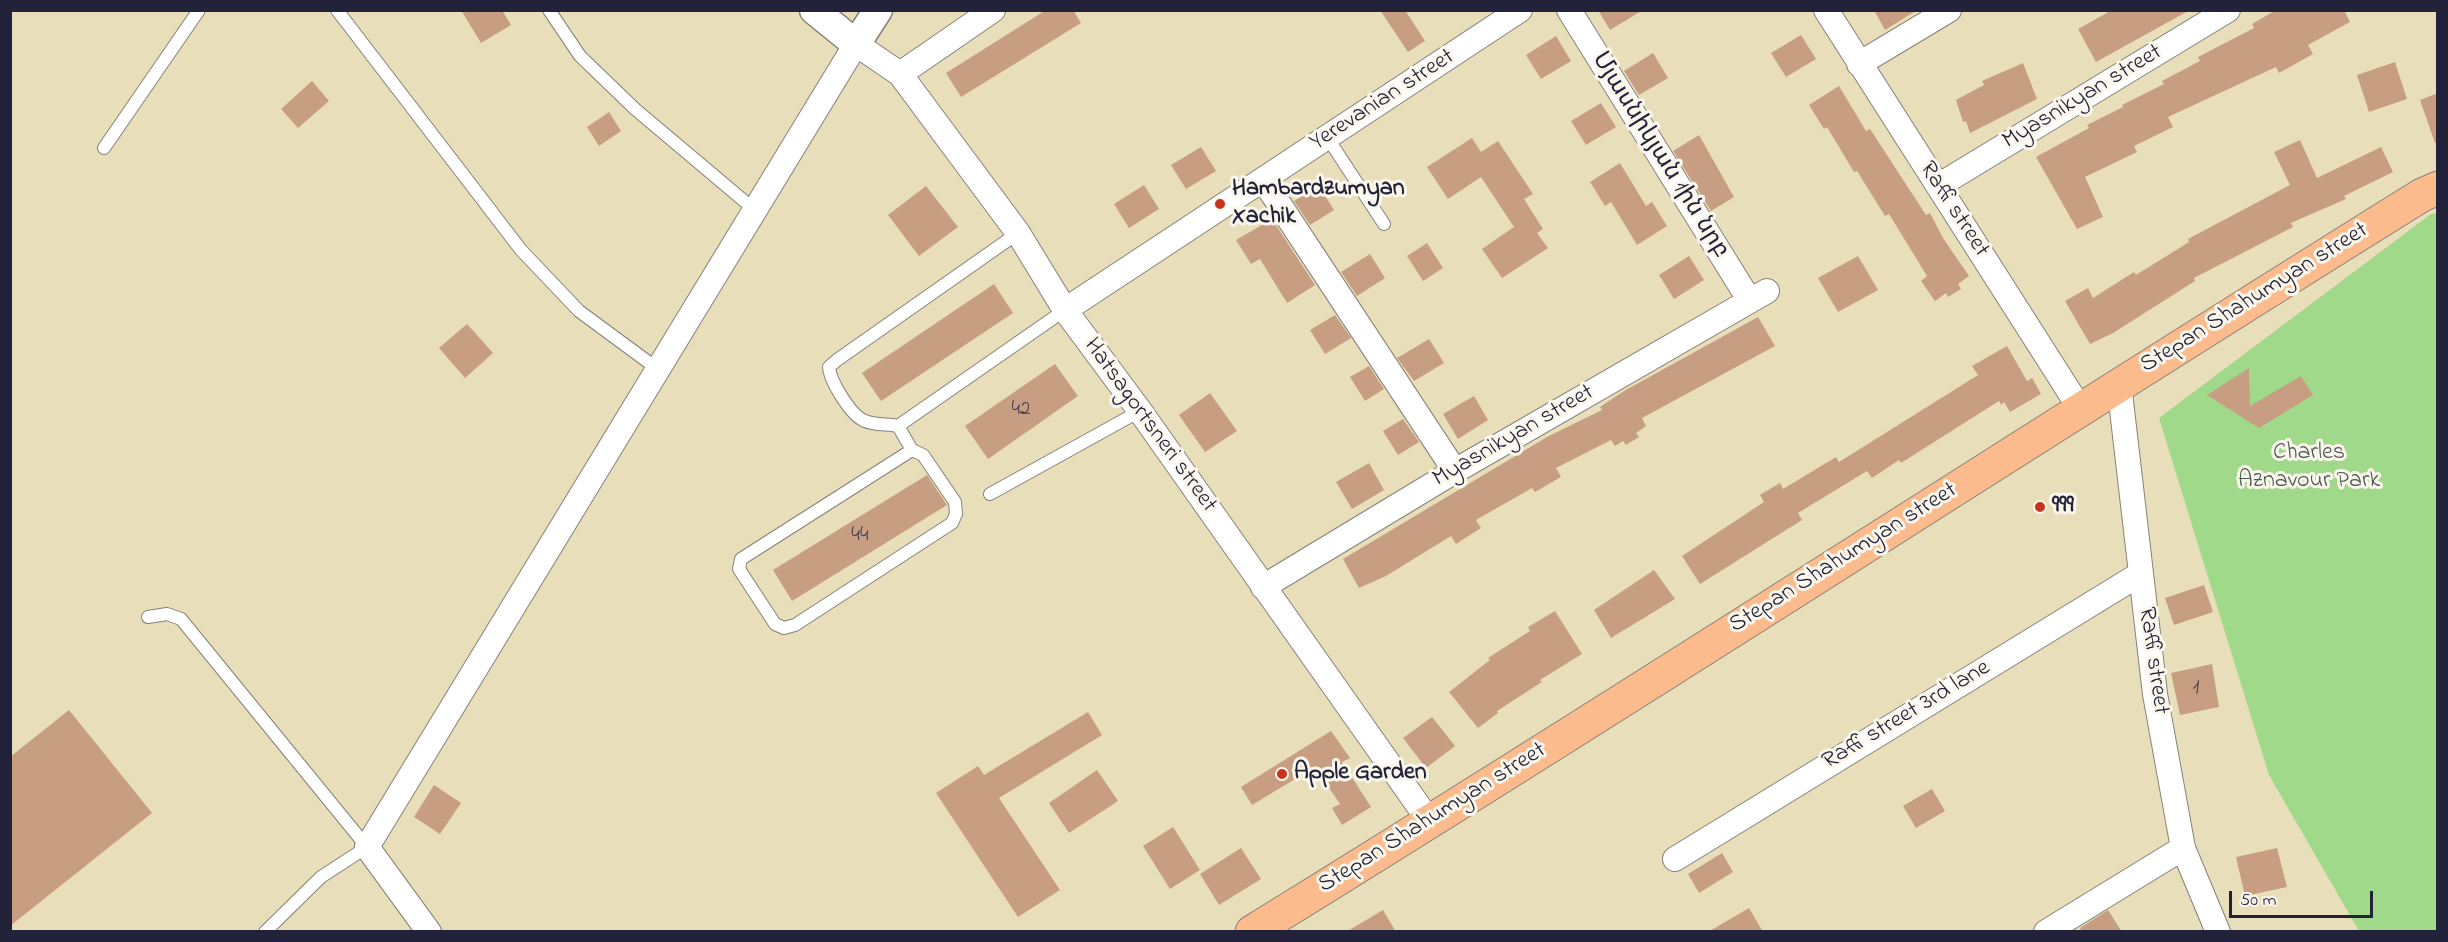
<!DOCTYPE html>
<meta charset="utf-8">
<style>
body{margin:0}
#map{position:relative;width:2448px;height:942px;overflow:hidden;background:#e8deba;font-family:"Indie Flower",sans-serif}
canvas{display:block}
.frame{position:absolute;inset:0;border:12px solid #22223b;pointer-events:none}
.scale{position:absolute;left:2229px;top:891px;width:144px;height:27px;box-sizing:border-box;border:3px solid #22223b;border-top:0;padding-left:8px;font-size:18px;line-height:21px;white-space:nowrap;color:#22223b;-webkit-text-stroke:4px #fbf7ec;paint-order:stroke}
</style>
<div id="map">
<canvas width="2448" height="942"></canvas>
<div class="frame"></div>
<div class="scale">50 m</div>
</div>
<script>
const context = document.querySelector('canvas').getContext('2d');
context.lineJoin = 'round';
function fillPath(path, color) { context.fillStyle = color; context.fill(path, 'evenodd'); }
function trace(path, color, width, dash) { context.strokeStyle = color; context.lineWidth = width; context.lineCap = dash ? 'butt' : 'round'; context.setLineDash(dash || []); context.stroke(path); }
function drawText(font, color, halo, rows, align = 'center') {
  context.font = font + ' "Indie Flower","Noto Sans Armenian",sans-serif'; context.lineWidth = 6; context.setLineDash([]); context.textBaseline = 'middle'; context.strokeStyle = halo; context.fillStyle = color; for (const [text, x, y, turn = 0] of rows) {
    context.save(); context.translate(x, y); context.rotate((+turn || 0) * Math.PI / 180); context.textAlign = isNaN(turn) ? turn : align; if (halo) context.strokeText(text, 0, 0); context.fillText(text, 0, 0); context.restore();
  }
}
fillPath(new Path2D(`
 M2437 213V931H2359L2269 775 2159 418 2431 214Z`), '#a1d98b');
fillPath(new Path2D(`
 M461 10H502L511 25 481 43Z
 M1046 10H1073L1081 23 961 97 946 73Z
 M1380 10H1405L1425 41 1408 52Z
 M1598 10H1643L1610 30Z
 M1874 10H1917L1885 30Z
 M2112 10H2190L2096 62 2078 29Z
 M2276 10H2344L2350 22 2308 45 2313 54 2279 73 2276 67 2168 117 2173 127 2134 146 2137 152 2085 177 2103 217 2077 229 2036 157 2089 128 2087 125 2123 107 2122 105 2164 84 2162 81 2200 61 2198 57 2254 28 2252 24Z
 M1801 35 1816 59 1786 77 1771 53Z
 M1556 36 1571 61 1541 79 1526 55Z
 M1653 53 1668 78 1639 95 1624 71Z
 M2395 62 2407 99 2369 112 2357 75Z
 M2023 63 2037 99 1970 133 1966 121 1963 122 1956 100 1984 85 1982 81Z
 M312 81 329 101 298 128 281 109Z
 M1839 86 1866 131 1870 129 1926 215 1930 213 1943 238 1969 276 1958 284 1961 289 1948 297 1946 293 1935 301 1921 281 1927 276 1889 214 1885 216 1857 171 1854 172 1827 127 1824 129 1809 105Z
 M2438 93V142L2435 143 2420 100Z
 M1601 103 1616 127 1586 145 1571 121Z
 M609 112 621 131 599 146 587 127Z
 M1699 135 1734 197 1711 211 1673 151Z
 M1472 138 1481 152 1498 141 1533 194 1524 199 1543 229 1537 233 1548 248 1502 278 1482 249 1514 227 1481 177 1448 199 1427 167Z
 M2300 140 2317 178 2381 147 2393 172 2344 196 2346 199 2291 223 2293 227 2194 278 2195 281 2113 333 2090 344 2065 301 2088 288 2093 298 2134 272 2136 275 2189 242 2188 239 2290 185 2274 152Z
 M1201 147 1216 171 1186 189 1171 165Z
 M1620 163 1646 206 1652 202 1667 226 1637 245 1611 202 1605 206 1590 182Z
 M1144 185 1159 209 1129 228 1114 204Z
 M926 186 958 227 919 256 888 215Z
 M1319 186 1334 210 1310 225 1294 201Z
 M1272 219 1315 285 1287 303 1260 259 1251 264 1236 240Z
 M1427 243 1443 268 1423 281 1407 256Z
 M1370 254 1385 278 1357 296 1341 272Z
 M1689 256 1704 280 1674 299 1659 275Z
 M1858 256 1878 290 1838 312 1818 278Z
 M994 284 1013 313 881 401 862 373Z
 M1335 315 1351 338 1325 354 1310 330Z
 M1758 317 1775 346 1642 418 1646 426 1636 433 1639 437 1626 445 1623 441 1615 446 1611 440 1556 468 1561 477 1535 492 1532 488 1476 520 1481 528 1456 544 1451 536 1386 576 1359 588 1343 559 1547 437 1602 410 1600 407 1624 391Z
 M467 324 493 353 465 378 439 348Z
 M1429 339 1444 363 1414 381 1397 358Z
 M2007 346 2027 381 2032 378 2041 394 2010 412 2004 402 2001 405 1999 401 1901 463 1899 460 1872 478 1867 471 1798 513 1802 520 1700 584 1682 556 1764 502 1760 495 1780 483 1783 489 1836 457 1839 462 1978 375 1972 366Z
 M1055 364 1078 396 988 459 965 426Z
 M1369 366 1384 389 1365 401 1350 377Z
 M2249 368 2250 406 2301 376 2313 395 2259 428 2207 395Z
 M1210 393 1237 431 1205 452 1179 415Z
 M1474 396 1488 420 1458 439 1443 414Z
 M1403 419 1419 442 1398 455 1383 431Z
 M1369 463 1384 490 1352 509 1336 482Z
 M927 475 947 505 792 601 773 570Z
 M1654 570 1675 599 1611 638 1594 610Z
 M2204 585 2213 612 2174 625 2165 598Z
 M1555 611 1582 654 1540 680 1542 682 1497 711 1498 713 1478 728 1449 692 1490 660 1488 658 1530 631 1528 627Z
 M2212 664 2219 707 2180 715 2171 673Z
 M69 710 152 813 10 926V757Z
 M1088 712 1102 735 999 798 1060 890 1018 917 936 793 978 766 984 775Z
 M1432 717 1455 746 1426 768 1403 738Z
 M1331 731 1350 758 1342 762 1371 807 1342 825 1332 808 1340 804 1315 767 1252 805 1241 787Z
 M1097 770 1118 801 1069 833 1049 803Z
 M434 785 461 803 440 834 414 817Z
 M1932 789 1945 811 1916 828 1903 806Z
 M1173 827 1200 870 1170 889 1143 846Z
 M1241 848 1261 879 1219 905 1200 874Z
 M2277 848 2287 887 2245 896 2236 857Z
 M1722 853 1733 872 1699 893 1688 874Z
 M1749 908 1763 932H1708Z
 M1383 910 1396 932H1346Z
 M2108 910 2122 932H2082L2080 928Z`), '#c89e83');
const service = new Path2D(`
 M337 10 521 250 579 311 659 370
 M549 10 580 56 635 109 756 211
 M1327 137 1384 224
 M104 148 199 10
 M1018 233 837 360 829 367C830 381 851 416 865 421 874 425 888 424 898 426L1065 310
 M898 426 912 450 923 455 955 502 956 514 952 523 795 625 784 628 775 624 739 569 741 559 912 450
 M990 494 1140 411
 M148 617 167 614 181 619 367 847 321 877 265 932`);
const minor = new Path2D(`
 M1569 10 1750 301
 M1826 10 2081 410
 M1859 64 1949 10
 M900 74 993 10
 M1264 181 1455 471
 M1938 186 2228 10
 M1065 310 1520 10
 M2119 384 2155 694 2183 848 2218 932
 M1263 587 1455 471 1767 291
 M1675 859 2140 574
 M429 932 367 847 856 44 900 74 1018 233 1065 310 1140 411 1430 822
 M2046 932 2183 848`);
const tertiary = new Path2D(`
 M814 10 856 44 878 10`);
const primary = new Path2D(`
 M1252 932C1645 690 2031 438 2422 195L2438 188`);
trace(service, '#85807a', 14);
trace(minor, '#85807a', 26);
trace(tertiary, '#85807a', 31);
trace(primary, '#85807a', 35);
trace(service, '#fff', 12);
trace(minor, '#fff', 24);
trace(tertiary, '#fff', 28);
trace(primary, '#fbbb8c', 33);
for (const [x, y, r, color] of [
 [1220,204,6,"#c8321e"],
 [2040,507,6,"#c8321e"],
 [1282,774,6,"#c8321e"]
]) { const dot = new Path2D(); dot.arc(x, y, r, 0, 2 * Math.PI); context.fillStyle = color; context.fill(dot); trace(dot, '#fbf7ec', 2); }
drawText('21px', '#4c414d', null, [
 ["42",1021,411],
 ["44",860,537],
 ["1",2196,690]
]);
drawText('24px', '#22223b', '#fbf7ec', [
 ["Myasnikyan street",2083,98,-31],
 ["Yerevanian street",1383,101,-33],
 ["Մյասնիկյան 1ին նրբ",1659,156,58],
 ["Raffi street",1953,210,57],
 ["Stepan Shahumyan street",2255,299,-32],
 ["Hatsagortsneri street",1149,426,54],
 ["Myasnikyan street",1514,437,-30],
 ["Stepan Shahumyan street",1844,559,-32],
 ["Raffi street",2152,661,82],
 ["Raffi street 3rd lane",1907,716,-31],
 ["Stepan Shahumyan street",1433,819,-32]
]);
drawText('bold 24px', '#22223b', '#fbf7ec', [
 ["Hambardzumyan",1232,190],
 ["Xachik",1232,218],
 ["999",2052,507],
 ["Apple Garden",1294,774]
], 'left');
drawText('24px', '#485953', '#fbf7ec', [
 ["Charles",2309,454],
 ["Aznavour Park",2309,482]
]);
</script>
